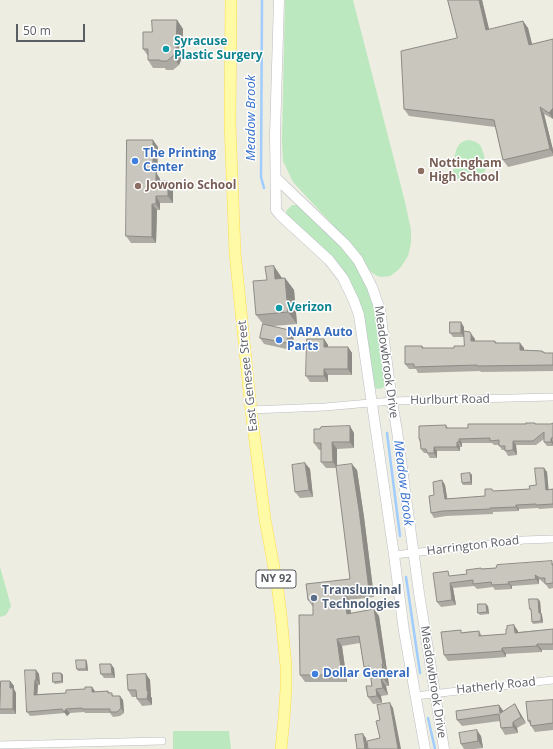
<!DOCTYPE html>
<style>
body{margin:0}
#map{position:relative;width:553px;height:749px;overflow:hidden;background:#eeede1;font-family:"Open Sans",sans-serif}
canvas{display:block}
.scale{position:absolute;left:16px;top:24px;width:69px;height:18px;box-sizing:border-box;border:2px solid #5a5d63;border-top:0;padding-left:5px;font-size:12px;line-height:14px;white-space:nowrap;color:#5a5d63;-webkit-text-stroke:3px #fff;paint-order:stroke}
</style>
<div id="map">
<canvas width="553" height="749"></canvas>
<div class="scale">50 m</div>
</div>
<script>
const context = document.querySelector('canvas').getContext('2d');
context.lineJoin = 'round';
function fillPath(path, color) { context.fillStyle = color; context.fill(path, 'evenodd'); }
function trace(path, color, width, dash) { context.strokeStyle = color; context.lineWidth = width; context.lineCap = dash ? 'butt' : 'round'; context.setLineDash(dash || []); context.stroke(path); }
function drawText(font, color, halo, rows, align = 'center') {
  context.font = font + ' "Open Sans",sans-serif'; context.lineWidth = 3; context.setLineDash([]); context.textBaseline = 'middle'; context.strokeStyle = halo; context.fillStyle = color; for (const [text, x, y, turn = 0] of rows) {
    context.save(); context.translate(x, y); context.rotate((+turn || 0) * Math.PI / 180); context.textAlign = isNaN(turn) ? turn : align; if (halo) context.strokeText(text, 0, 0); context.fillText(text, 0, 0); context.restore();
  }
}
fillPath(new Path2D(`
 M285 0H353L405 202 411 230V243L408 256 401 267 397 271 390 276 382 277 377 276 371 272 352 246 293 182 283 161 282 141Z
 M469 140C473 141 477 142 480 145 483 149 488 167 485 171 485 172 484 173 483 173L456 179 453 176C454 166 453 148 462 142 464 141 466 140 469 140Z
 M292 205H297C316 222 336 239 352 259 378 294 379 341 385 382L383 388 377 389 374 387 350 281 341 267 333 257 287 216 286 213 287 210Z
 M0 567 11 606 6 615 0 617Z
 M173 731H229L231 749H173Z`), '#bbe8bf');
trace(new Path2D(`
 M262 0 261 177 264 188
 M387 433 400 536
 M406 577 420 673
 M428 718 435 749`), '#a0ccff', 2.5);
const street = new Path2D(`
 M251 410 325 407 392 401 553 397
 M394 555 524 540 553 539
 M415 696 553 680
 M0 745 162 741`);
const secondary = new Path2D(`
 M279 0 275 135 276 210 280 215 329 260 343 278 354 301 359 315 394 555 404 631 425 749
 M276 178 345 244 358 260 372 287 380 310 392 401 397 431 419 593 444 749`);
const primary = new Path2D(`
 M231 0 230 124 235 253 251 410 265 519 277 584 281 615 286 666V689L284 719 281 749`);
trace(street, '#b9bbc1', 8);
trace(secondary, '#babdc4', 11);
trace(primary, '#fede4a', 12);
trace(street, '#fff', 7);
trace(secondary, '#fff', 10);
trace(primary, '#fffaa5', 11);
fillPath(new Path2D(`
 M448 0H482L489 30 523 21 528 28 532 44 553 39V119L544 114 553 150V156L508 167 503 160 495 127 409 116 404 109 457 38Z
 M177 20 183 29 182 57 179 65 173 70H166L165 68H153L148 60V56L143 49 152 32Z
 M158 147 157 174 160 179V181H168L173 187V203H160V210H157L156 243H131L126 236Z
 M282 278H285L294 290 297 324 273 326 289 330 294 336 291 350 264 344 260 338 263 324 256 315Z
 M464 327V331L470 332 475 339V341H495L497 343 524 348V350L542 351 545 353H553V371L481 372 480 371 418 373 416 369H409L405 364 422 346 424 348H454L464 346V337H453L450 333Z
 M324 339 328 345V347H348L352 353V375H328V382H310L306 376Z
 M535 423 536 424H551L553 423V446H547L544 442V439L536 445H516L517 455 508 456 505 450H502L499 445H494L492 443H462V447H460V451H437V458H430L427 453H424L421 449 420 442 419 439 446 425 448 428H468Z
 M354 433V448L337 449V466L357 470 364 517 374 597 349 600 351 613 379 616 387 671 389 686H386L388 695 381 696 382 703 373 704 368 697 372 686 370 674H369L364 667 360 643 342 646 347 682H305L300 675 313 615V607L308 600 350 579 337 468H326L321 462V450H319L314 443Z
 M305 463 310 469 313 497 300 498 295 492Z
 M544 468 547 472 548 490 553 489V508L539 509 538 508 519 509V511L493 512V514L446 516 434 518 431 513 434 495 442 480 445 485 447 499 485 496 494 491 530 489 536 485Z
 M470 473 472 475V485H463L462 483Z
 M553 563V588L549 589 545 583H544L539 579V584L512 586V589L495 590 493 587 477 589 474 586 453 588 456 605 441 607 437 602 452 576 467 574 481 568V569L496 568Z
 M540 601 541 613 542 615 543 623 533 624 532 622 531 611 530 609Z
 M488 606 489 614 480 615 478 613Z
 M514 625 518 632 553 629V650H542V652L506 654V657L494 658 448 661 444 655 463 632 479 631 482 636 506 634 507 629Z
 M86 660 87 662 88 671H78L77 669Z
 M114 668 115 678H104L101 674Z
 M36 670 39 674 40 685H38L37 694 66 693 92 687 95 692 108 691 110 693 114 696 123 700 124 713 120 716 113 717 110 713H85L84 712 70 713 67 716 65 713 30 716 27 712Z
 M61 673 63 675V683L55 684 53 682Z
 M146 674 150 680 151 697 152 698V705L142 706 137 699V697H132L128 690Z
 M10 681 14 686V689L16 693V714H0V691H1Z
 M553 700V730L535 732 528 721Z
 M515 704 519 711 526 723 517 728 518 733 505 735 501 728 500 721 462 726 457 720 499 705 503 711Z
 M481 736 483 748 474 749H464L461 744Z`), '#adaaa3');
fillPath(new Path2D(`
 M479 0H482L491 37 486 30Z
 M177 20 183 29 182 57 179 65 173 56Z
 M523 21 528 28 534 52 529 45Z
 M540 107 544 114 553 150V154L550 149Z
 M553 108V119L549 113Z
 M153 140 158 147 157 174 160 179V187L156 181 153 172Z
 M168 181 173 187V203L168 196Z
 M156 196 160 203V210L156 204Z
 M152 204 157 210 156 243 152 237Z
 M274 266 282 278 283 291 275 279Z
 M285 278 294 290 297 324 288 312Z
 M461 322 464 327V337L461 333Z
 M289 330 294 336 291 350 287 343Z
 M471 334 475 339V347L471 341Z
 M324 339 328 345V353L324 347Z
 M520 343 524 348V355L520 350Z
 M348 347 352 353V375L348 369Z
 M324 369 328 375V382L324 376Z
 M350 426 354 433V448L350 442Z
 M551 438 553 442V445L551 442Z
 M459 439 462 443V447L459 442Z
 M513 441 516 445 517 455 513 450Z
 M332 442 337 449V468L333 462Z
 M457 442 460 447V451L457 447Z
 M434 447 437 451V458L434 453Z
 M305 463 310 469 313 497 309 490Z
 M352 464 357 470 364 517 374 597 369 590Z
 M544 468 547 472 549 494 546 490Z
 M470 473 472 475V485L471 482Z
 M442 480 445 485 448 503 445 499Z
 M516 505 519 509V511L516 507Z
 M535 575 539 579V584L536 579Z
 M508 582 512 586V589L509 584Z
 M450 583 453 588 456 605 452 600Z
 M344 593 349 600 352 620 347 614Z
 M538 599 540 601 541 613 542 615 543 623 541 621 539 613Z
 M486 604 488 606 489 614 487 612Z
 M374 609 379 616 387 671 383 664Z
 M514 625 518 631 519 639 515 633Z
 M337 639 342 646 347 682 342 675Z
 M537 644 542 650V652L537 646Z
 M502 648 506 654V657L502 651Z
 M86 660 87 662 88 671 86 669Z
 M111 664 114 668 115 678 112 674Z
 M382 664 387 671 389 686 384 679Z
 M36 670 39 674 40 685 36 680Z
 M61 673 63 675V683L62 681Z
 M146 674 150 680 151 697 152 698V705L147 699Z
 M381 679 386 686 388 695 383 688Z
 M35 680 38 685 37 699 34 695Z
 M10 681 14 686V689L16 693V714L13 709 10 688Z
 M92 687 95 691V696L92 692Z
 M376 689 381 696 382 703 377 696Z
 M120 696 123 700 124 713 121 708Z
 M390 703 393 708 401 749H398Z
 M515 704 519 711 526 723 521 717Z
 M499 705 504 712 500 713Z
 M66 709 70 713 67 716 64 712Z
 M513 722 517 728 518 733 513 727Z
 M477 730 481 736 483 748 478 741Z
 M363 734 366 738 368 749H365Z`), '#8d8b85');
const building = new Path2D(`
 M448 0H479L486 30 523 21 529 45 553 39V108L549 113 540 107 550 149 503 160 494 120 404 109 401 51 457 38Z
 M152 20H177L176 49 173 56 167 61H160V60H148V49H143V32H152Z
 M127 140H153V172H156V181H168V196H156V204H152V237L126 236Z
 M274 266 275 279 285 278 288 312 256 315 253 281 267 280 265 267Z
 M450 322H461V333H450Z
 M263 324 289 330 287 343 260 338Z
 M464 331 470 332 471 334V341H495V343H520V350L542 351V352H544V353H553V365L477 366V365L414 367V364H405V346H422V348H454V346H464Z
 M307 339H324V347H348V369H324V376H306Z
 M526 423H535V424H551L553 423V438H551V442H544V432L533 441H513V450L505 451V446H499V440L490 441V438L459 439V442H457V447H434V453H427L426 449H421L420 439H419V426L446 425V428H468V424H526Z
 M350 426V442H332L333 462H321V443H314V429H320L321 427Z
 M305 463 309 490 295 492 292 465Z
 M352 464 359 510 369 590 344 593 347 614 374 609 383 664H382L384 679H381L383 688 376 689 377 696 368 697 366 686H372L369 666 364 667 359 636 337 639 342 675H300L299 615H313V599L308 600 306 584 350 579 336 466Z
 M535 468H544L546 490 553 489V504L536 505V504L516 505V507L490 508V509L443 511 431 513 429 496 434 495 433 482 442 480 445 499 485 496V489H492L493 491 530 489 529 486 536 485Z
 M470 473 471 482 462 483 461 474Z
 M552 561V565H553V583L545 584V578H540L535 575 536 579 508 582 509 584 492 585 491 582 473 584V580L450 583 452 600 437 602 433 573 448 571 449 576 467 574 466 570 481 568V569L496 568 497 565Z
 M529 599H538L539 613H541V621L532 622 531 609H530Z
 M478 604H486L487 612 478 613Z
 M514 625 515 633 553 629V644H537V646L502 648V651L490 652 444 655 441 632 461 630V633L479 631V636L506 634V629H507V626Z
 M76 660H86V669H77Z
 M100 664H111L112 674H101Z
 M25 670H36V680H35L34 695 66 693V690L85 689V687H92V692L108 691V693H112V696H120L121 708 117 712H110V709H82V708L66 709 64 712 62 709 27 712Z
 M53 673H61L62 681 53 682Z
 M146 674 147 691 148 692 147 699H137L136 690H128L127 675Z
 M1 681H10V688H13V709H0Z
 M553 700V723L531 726 530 720 528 721 526 702Z
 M390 703 398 749H368L367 741 380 738 376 721 380 720 377 705Z
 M515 704 521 717 513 722V727L501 728 499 714 457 720 456 711 499 705 500 713Z
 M477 730 478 741 461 744 459 733Z
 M363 734 365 749H357L355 735Z`);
fillPath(building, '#c9c6be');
trace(building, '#8d8b85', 1);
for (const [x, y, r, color] of [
 [166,49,4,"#0f9aa8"],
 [135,161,4,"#3f7fe0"],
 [421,171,4,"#8d6e63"],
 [138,186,4,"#8d6e63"],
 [279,308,4,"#0f9aa8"],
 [279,340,4,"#3f7fe0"],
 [314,598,4,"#5c6f8a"],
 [315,674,4,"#3f7fe0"]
]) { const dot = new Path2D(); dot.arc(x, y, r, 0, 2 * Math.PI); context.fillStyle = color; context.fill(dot); trace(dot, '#fff', 1.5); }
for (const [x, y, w] of [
 [276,579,40]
]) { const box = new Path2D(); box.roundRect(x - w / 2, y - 9, w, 18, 3); context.fillStyle = '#fff'; context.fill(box); trace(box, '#5a5d63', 1); }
drawText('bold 11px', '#5a5d63', null, [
 ["NY 92",276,579]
]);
drawText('bold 12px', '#0d838f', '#fff', [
 ["Syracuse",174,42],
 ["Plastic Surgery",174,56],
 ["Verizon",287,308]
], 'left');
drawText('bold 12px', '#366cbe', '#fff', [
 ["The Printing",143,154],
 ["Center",143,168],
 ["NAPA Auto",287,333],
 ["Parts",287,347],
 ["Dollar General",323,674]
], 'left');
drawText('bold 12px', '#785e54', '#fff', [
 ["Nottingham",429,164],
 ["High School",429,178],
 ["Jowonio School",146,186]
], 'left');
drawText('12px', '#5a5d63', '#fff', [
 ["Meadowbrook Drive",386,362,82],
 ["East Genesee Street",248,376,-96],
 ["Hurlburt Road",450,400,-1],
 ["Harrington Road",473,546,-7],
 ["Meadowbrook Drive",433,682,81],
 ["Hatherly Road",496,686,-6]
]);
drawText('bold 12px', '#4e5e75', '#fff', [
 ["Transluminal",322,591],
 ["Technologies",322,605]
], 'left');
drawText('italic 13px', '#3871cd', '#fff', [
 ["Meadow Brook",251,118,-90],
 ["Meadow Brook",403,483,83]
]);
</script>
